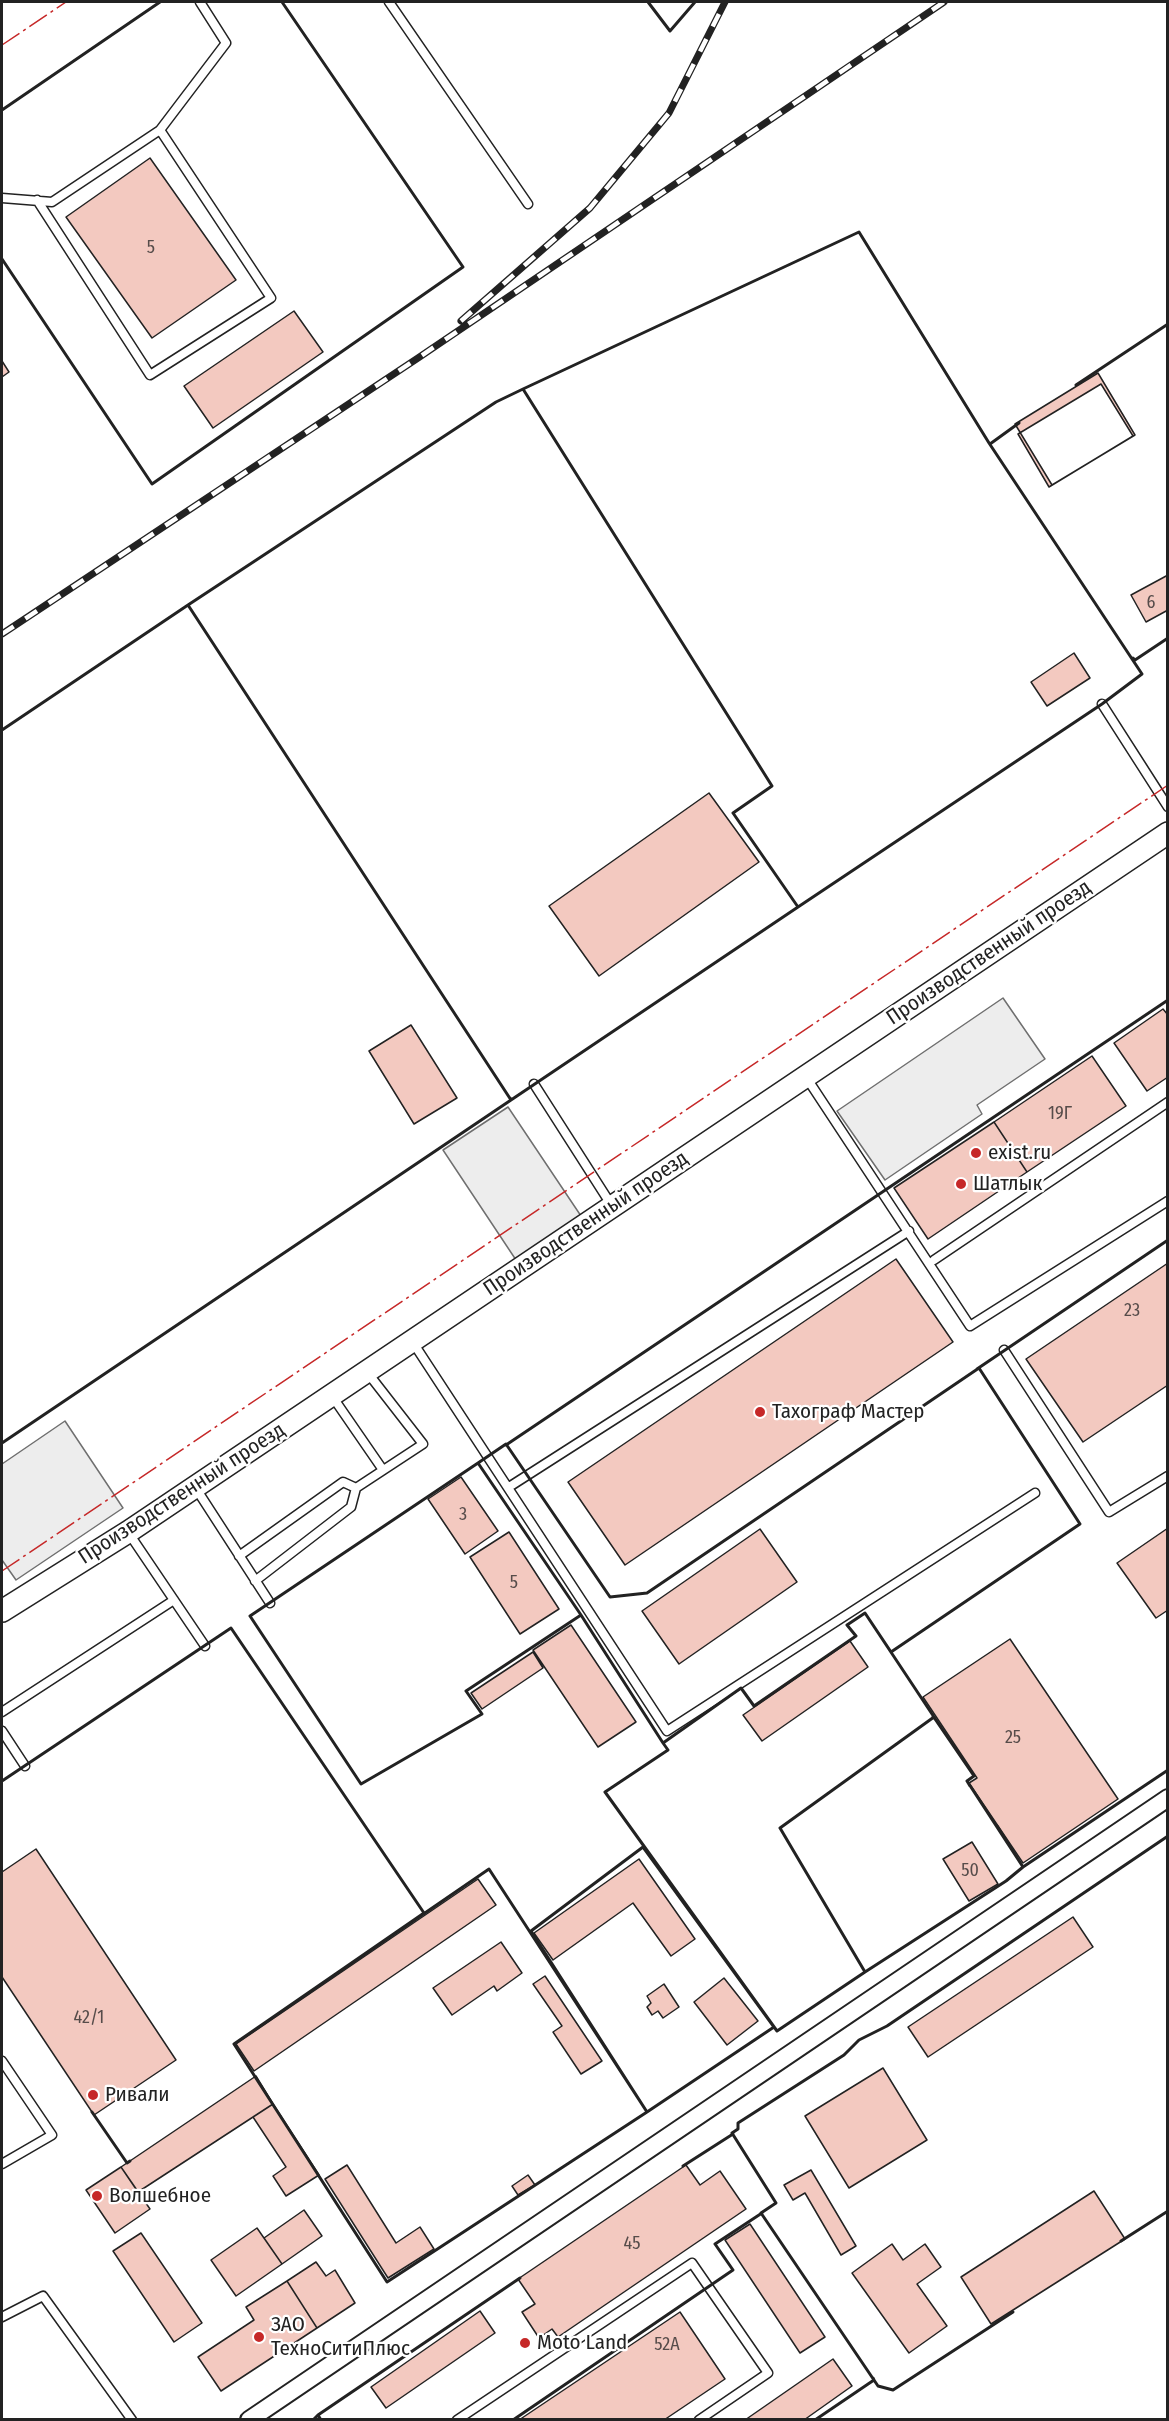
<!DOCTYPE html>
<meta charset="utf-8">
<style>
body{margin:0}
#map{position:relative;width:1169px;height:2421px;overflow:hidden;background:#fff;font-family:"Fira Sans Condensed",sans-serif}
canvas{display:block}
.frame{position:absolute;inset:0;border:3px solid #222;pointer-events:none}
</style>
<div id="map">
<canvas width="1169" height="2421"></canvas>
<div class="frame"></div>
</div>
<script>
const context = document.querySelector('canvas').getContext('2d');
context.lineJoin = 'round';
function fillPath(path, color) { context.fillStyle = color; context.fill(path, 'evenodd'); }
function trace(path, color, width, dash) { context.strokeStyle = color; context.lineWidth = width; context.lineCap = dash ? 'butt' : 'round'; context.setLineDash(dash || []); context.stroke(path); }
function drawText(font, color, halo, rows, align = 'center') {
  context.font = font + ' "Fira Sans Condensed",sans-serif'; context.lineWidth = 4.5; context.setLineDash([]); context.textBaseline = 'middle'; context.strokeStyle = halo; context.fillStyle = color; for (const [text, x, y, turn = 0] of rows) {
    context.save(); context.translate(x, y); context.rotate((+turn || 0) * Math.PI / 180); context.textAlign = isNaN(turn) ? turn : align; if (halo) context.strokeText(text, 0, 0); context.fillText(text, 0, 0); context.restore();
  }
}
const parking = new Path2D(`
 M1003 998 1045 1059 977 1105 982 1114 885 1180 837 1111Z
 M508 1107 581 1216 516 1260 443 1150Z
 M65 1421 123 1508 16 1580 2 1560V1464Z`);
fillPath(parking, '#ededed');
trace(parking, '#6f6f6f', 1.5);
const building = new Path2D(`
 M150 158 236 280 152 338 66 217Z
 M294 311 323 352 213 428 184 386Z
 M2 361 9 372 2 377Z
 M1098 373 1135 435 1052 485 1015 424Z
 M1101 384 1133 436 1049 487 1018 434Z
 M1168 575V610L1146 622 1131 595Z
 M1074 653 1090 678 1047 706 1031 682Z
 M709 793 759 862 599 976 549 906Z
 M1163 1009 1168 1015V1077L1147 1091 1114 1043Z
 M411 1025 457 1098 414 1124 369 1051Z
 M1092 1056 1126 1106 1027 1172 994 1122Z
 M994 1122 1027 1172 928 1239 894 1188Z
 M896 1259 953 1342 625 1565 568 1482Z
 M1168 1263V1385L1083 1442 1026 1359Z
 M461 1477 498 1531 465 1554 428 1499Z
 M1168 1528V1610L1156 1618 1117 1563Z
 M760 1529 797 1582 679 1664 642 1611Z
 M509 1532 559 1609 520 1634 470 1557Z
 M571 1625 636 1722 598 1747 533 1650Z
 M1010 1639 1118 1799 1023 1863 969 1783 977 1778 923 1697Z
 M850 1641 868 1667 762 1741 743 1715Z
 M533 1652 543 1668 482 1709 471 1693Z
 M972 1842 998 1884 969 1901 943 1859Z
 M36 1849 176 2060 94 2115 2 1977V1872Z
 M639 1859 695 1939 671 1956 633 1903 553 1960 534 1933Z
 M478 1879 496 1905 254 2071 236 2044Z
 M1073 1917 1093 1947 928 2057 908 2027Z
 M501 1942 522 1973 497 1991 494 1986 452 2015 433 1988Z
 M545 1976 602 2061 581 2074 553 2032 562 2026 533 1984Z
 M724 1978 758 2021 727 2045 694 2002Z
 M664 1984 679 2007 663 2018 658 2011 652 2015 647 2007 651 2003 647 1996Z
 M883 2068 927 2140 849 2188 805 2116Z
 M256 2076 273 2104 138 2192 121 2167Z
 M273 2104 319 2175 286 2196 273 2176 286 2167 253 2117Z
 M347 2165 396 2243 420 2227 434 2249 388 2278 325 2179Z
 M686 2165 700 2185 720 2171 746 2209 558 2337 552 2329 539 2338 522 2312 535 2304 518 2279Z
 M121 2167 150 2209 115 2233 86 2190Z
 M811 2170 856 2246 841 2255 805 2193 793 2200 784 2185Z
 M528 2175 535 2185 518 2195 512 2186Z
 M1094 2191 1125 2239 991 2324 961 2277Z
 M304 2210 322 2236 282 2264 264 2238Z
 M750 2224 825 2337 800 2353 725 2240Z
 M257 2228 282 2264 236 2296 211 2260Z
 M141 2233 202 2323 174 2342 113 2251Z
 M892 2244 903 2260 925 2244 941 2267 917 2284 947 2326 909 2353 852 2273Z
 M316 2262 326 2276 335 2270 355 2303 317 2328 287 2281Z
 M287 2281 317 2328 221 2391 198 2357 254 2320 246 2307Z
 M480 2311 495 2333 386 2408 371 2387Z
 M680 2312 725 2379 664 2420H519Z
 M833 2359 852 2386 804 2420H745Z`);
fillPath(building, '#f3c9c0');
trace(building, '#222', 1.5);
const service = new Path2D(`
 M389 2 528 204
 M160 130 226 43 200 2
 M2 198 52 202 160 130 271 298 150 375 37 200
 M1102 704 1168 807
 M806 1077 970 1326 1168 1201
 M534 1084 612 1206
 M934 1260 1168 1102
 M412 1341 667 1731 1035 1493
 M1004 1350 1109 1512 1168 1476
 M332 1396 383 1470
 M195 1487 270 1603
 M509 1487 909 1231
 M128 1532 205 1646
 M239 1556 343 1482 356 1488
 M255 1581 351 1507 356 1488 423 1444 367 1372
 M2 1712 174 1600
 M2 1731 25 1766
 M2 2061 52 2135 2 2164
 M2 2317 43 2296 132 2420
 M457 2420 692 2263 768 2373 699 2420`);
const minor = new Path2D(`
 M249 2420 1168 1798`);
const tertiary = new Path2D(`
 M2 1611 128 1532 1168 833`);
trace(service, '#222', 11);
trace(minor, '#222', 20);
trace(tertiary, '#222', 24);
trace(service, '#fff', 8);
trace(minor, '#fff', 16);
trace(tertiary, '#fff', 21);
const rail = new Path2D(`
 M461 321 590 208 669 113 725 2
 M2 634 418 358 944 2`);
trace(rail, '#222', 7);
trace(rail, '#fff', 4.5, [14]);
trace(new Path2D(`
 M648 2 670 31 695 2
 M2 110 160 2
 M859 232 989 443 1142 674 1102 704 798 907 733 813 772 786 523 389Z
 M2 259 152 484 463 267 282 2
 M1076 385 1168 324
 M523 389 772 786 733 813 798 907 511 1100 188 605 496 402Z
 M990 444 1019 423
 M1133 658 1135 660 1168 638
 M2 730 188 605
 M979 1368 1080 1524 891 1652 865 1613 847 1625 856 1636 754 1706 741 1688 663 1743 581 1615 478 1463 506 1444 610 1597 647 1593Z
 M977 1369 1168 1240
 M2 1443 511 1100 510 1098
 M506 1445 1168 1000
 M478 1463 581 1615 466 1691 482 1714 361 1784 250 1616Z
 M865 1613 934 1717 780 1828 865 1972 777 2031 605 1792 668 1750 663 1743 741 1688 754 1706 856 1636 847 1625Z
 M933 1716 974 1776 967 1781 970 1786
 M934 1717 974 1776 967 1781 1023 1867 1006 1881 865 1972 780 1828Z
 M2 1781 231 1628 424 1913 234 2044 237 2048
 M997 1826 1023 1867 1168 1770
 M643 1847 774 2027 647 2112 531 1931Z
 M489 1869 647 2112 387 2282 234 2044Z
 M92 2112 127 2163 130 2161
 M683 2166 733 2134
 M1121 2241 1168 2211
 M1013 2312 893 2390 878 2386 761 2213 776 2203 732 2133 738 2129V2123L844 2055 859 2040 887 2026 1168 1836
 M313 2420 318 2415 321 2420 318 2415 520 2278
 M513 2420 733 2270 715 2244 762 2213
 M815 2420 874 2380 873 2378`), '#222', 3);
trace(new Path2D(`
 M2 45 66 2
 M2 1571 1168 785`), '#c62828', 1.5, [21, 4.5, 3, 4.5]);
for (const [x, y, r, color] of [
 [976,1153,6,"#c62828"],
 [961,1184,6,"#c62828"],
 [760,1412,6,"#c62828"],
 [93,2095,6,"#c62828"],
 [97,2196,6,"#c62828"],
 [259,2337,6,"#c62828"],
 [525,2343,6,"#c62828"]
]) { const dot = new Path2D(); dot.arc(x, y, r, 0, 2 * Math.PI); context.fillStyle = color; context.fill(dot); trace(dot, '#fff', 2); }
drawText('18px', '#564c4a', null, [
 ["5",151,248],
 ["6",1151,603],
 ["19Г",1060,1114],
 ["23",1132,1311],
 ["3",463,1515],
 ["5",514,1583],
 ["25",1013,1738],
 ["50",970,1871],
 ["42/1",89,2018],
 ["45",632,2244],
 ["52А",667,2345]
]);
drawText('21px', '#222', '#fff', [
 ["Производственный проезд",989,953,-34],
 ["Производственный проезд",586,1224,-34],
 ["Производственный проезд",182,1494,-33]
]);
drawText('21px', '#222', '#fff', [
 ["exist.ru",988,1153],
 ["Шатлык",973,1184],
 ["Тахограф Мастер",772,1412],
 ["Ривали",105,2095],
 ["Волшебное",109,2196],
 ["ЗАО",271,2325],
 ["ТехноСитиПлюс",271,2349],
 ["Moto Land",537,2343]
], 'left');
</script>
